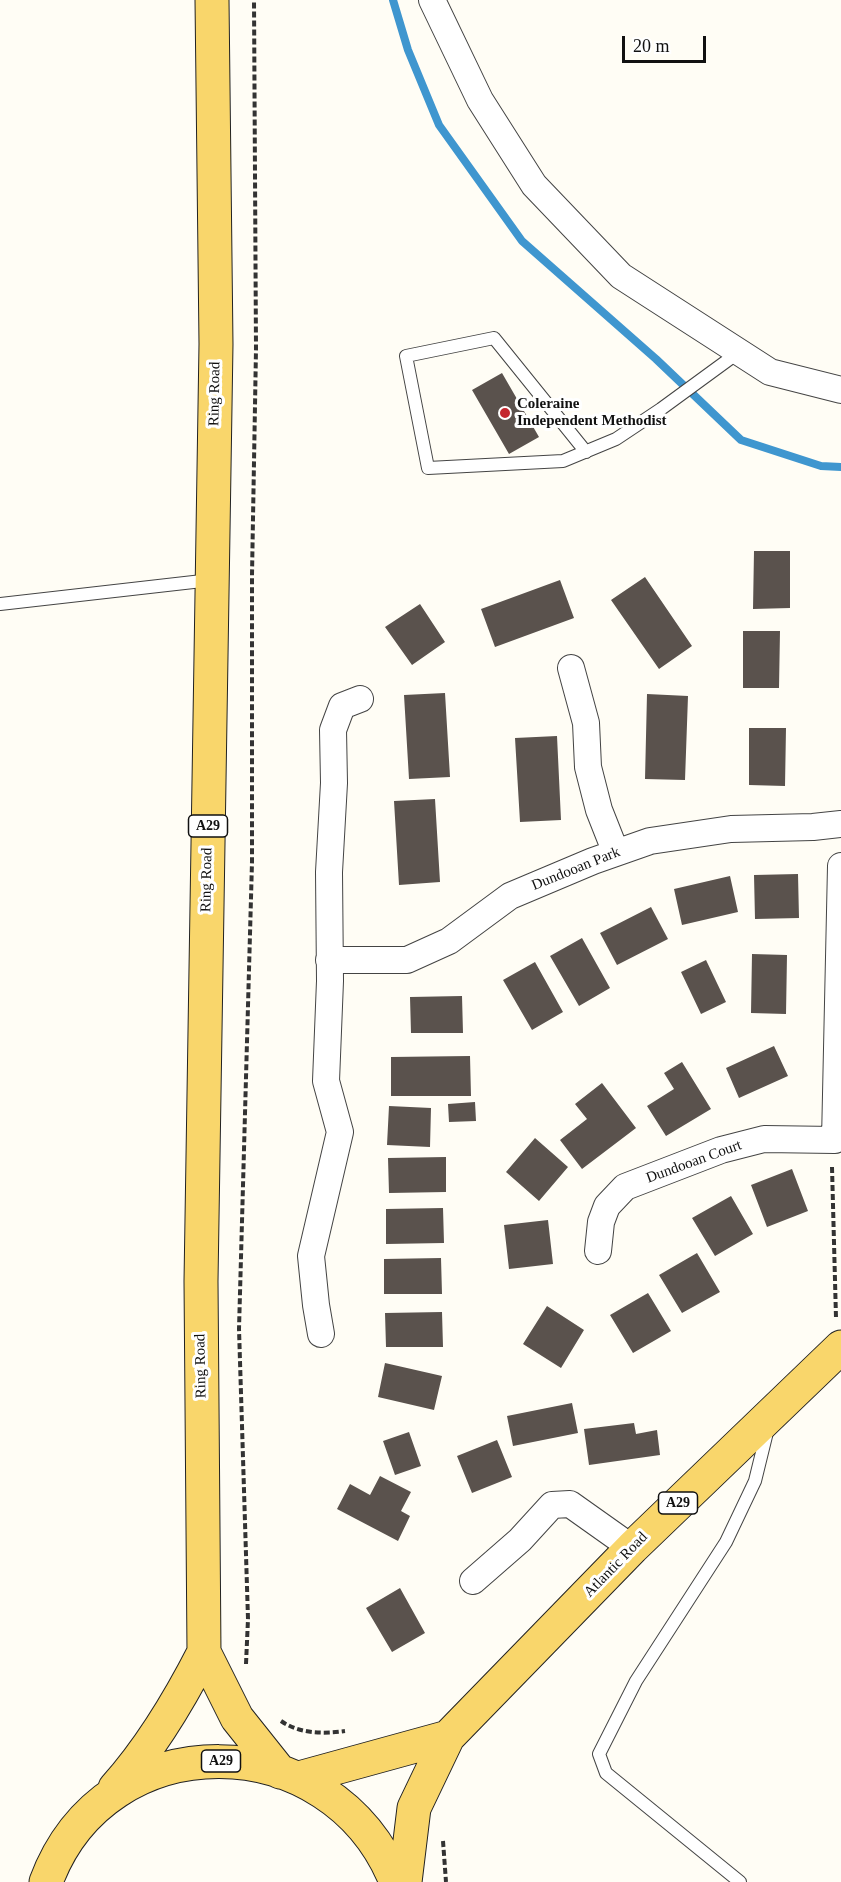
<!DOCTYPE html>
<style>
body{margin:0}
#map{position:relative;width:841px;height:1882px;overflow:hidden;background:#fffdf5;font-family:"Times New Roman",serif}
canvas{display:block}
.scale{position:absolute;left:622px;top:36px;width:84px;height:27px;box-sizing:border-box;border:3px solid #111;border-top:0;padding-left:8px;font-size:18px;line-height:21px;white-space:nowrap;color:#111;-webkit-text-stroke:4px #fff;paint-order:stroke}
</style>
<div id="map">
<canvas width="841" height="1882"></canvas>
<div class="scale">20 m</div>
</div>
<script>
const context = document.querySelector('canvas').getContext('2d');
context.lineJoin = 'round';
function trace(path, color, width, dash) { context.strokeStyle = color; context.lineWidth = width; context.lineCap = dash ? 'butt' : 'round'; context.setLineDash(dash || []); context.stroke(path); }
function fillPath(path, color) { context.fillStyle = color; context.fill(path, 'evenodd'); }
function drawText(font, color, halo, rows, align = 'center') {
  context.font = font + ' "Times New Roman",serif'; context.lineWidth = 6; context.setLineDash([]); context.textBaseline = 'middle'; context.strokeStyle = halo; context.fillStyle = color; for (const [text, x, y, turn = 0] of rows) {
    context.save(); context.translate(x, y); context.rotate((+turn || 0) * Math.PI / 180); context.textAlign = isNaN(turn) ? turn : align; if (halo) context.strokeText(text, 0, 0); context.fillText(text, 0, 0); context.restore();
  }
}
trace(new Path2D(`
 M393 0 408 50 439 125 522 241 656 359 741 440 821 466 841 467`), '#3f96cf', 8);
fillPath(new Path2D(`
 M502 373 539 437 509 454 472 390Z
 M754 551H790V608L753 609Z
 M645 577 692 646 659 669 611 600Z
 M560 580 574 618 495 647 481 609Z
 M420 604 445 642 412 665 385 627Z
 M743 631H780L779 688H743Z
 M445 693 450 777 409 779 404 695Z
 M647 694 688 696 685 780 645 779Z
 M749 728H786L785 786 749 785Z
 M557 736 561 820 520 822 515 738Z
 M435 799 440 882 399 885 394 801Z
 M798 874 799 918 755 919 754 875Z
 M730 876 738 912 682 925 674 889Z
 M651 907 668 939 617 965 600 933Z
 M582 938 610 988 579 1006 550 956Z
 M752 954 787 955 786 1014 751 1013Z
 M706 960 726 1002 701 1014 681 972Z
 M535 962 563 1012 532 1030 503 980Z
 M462 996 463 1033H411L410 997Z
 M774 1046 788 1076 739 1098 726 1068Z
 M470 1056 471 1096H391V1057Z
 M682 1062 711 1109 666 1136 647 1106 674 1089 664 1073Z
 M602 1083 636 1128 582 1169 560 1140 587 1119 575 1104Z
 M475 1102 476 1121 449 1122 448 1104Z
 M389 1106 431 1108 430 1147 387 1145Z
 M535 1138 568 1167 539 1201 506 1172Z
 M446 1157V1192L389 1193 388 1158Z
 M792 1169 808 1211 767 1227 751 1185Z
 M731 1196 753 1234 715 1256 692 1218Z
 M443 1208 444 1243 386 1244V1209Z
 M548 1220 553 1264 509 1269 504 1225Z
 M697 1253 720 1292 682 1313 659 1275Z
 M441 1258 442 1294H384V1259Z
 M648 1293 671 1331 633 1353 610 1315Z
 M547 1306 584 1330 561 1368 523 1344Z
 M442 1312 443 1347H386L385 1313Z
 M385 1363 442 1376 434 1410 378 1397Z
 M572 1403 578 1433 513 1446 507 1416Z
 M634 1423 636 1434 657 1430 660 1455 589 1465 584 1429Z
 M409 1432 421 1466 395 1475 383 1441Z
 M497 1440 512 1477 472 1493 457 1456Z
 M380 1476 411 1492 401 1511 410 1516 398 1541 337 1509 350 1484 370 1495Z
 M400 1588 425 1633 392 1652 366 1608Z`), '#5a524d');
const lane = new Path2D(`
 M586 452 494 338 406 356 428 468 563 461 616 439 661 409 739 352
 M0 604 211 580
 M740 1882 606 1773 599 1754 636 1681 726 1542 755 1481 768 1428`);
const street = new Path2D(`
 M432 0 480 100 534 185 621 276 770 372 841 390
 M571 668 586 723 588 767 599 810 616 853
 M329 960H407L449 941 510 896 593 861 650 841 731 829 813 827 841 824
 M598 1251 601 1222 607 1206 625 1187 721 1150 764 1139 835 1140 841 866
 M321 1334 316 1305 311 1256 340 1132 326 1081 330 981 329 872 334 783 333 730 342 706 360 699
 M473 1581 520 1540 552 1505 570 1504 632 1548`);
const primary = new Path2D(`
 M212 0 216 344 201 1281 204 1652 237 1718 280 1772
 M299 1778 448 1737
 M115 1788C150 1749 180 1699 204 1652
 M46 1882C106 1720 332 1723 396 1882
 M405 1882 414 1808 448 1737 632 1548 841 1347`);
trace(lane, '#444', 14);
trace(street, '#444', 28);
trace(primary, '#222', 35);
trace(new Path2D(`
 M832 1167 836 1318
 M246 1664 248 1619 239 1329 252 862V575L256 349 254 0
 M281 1721C300 1734 323 1734 345 1731
 M443 1841 446 1882`), '#333', 4, [6, 3]);
trace(lane, '#fff', 12);
trace(street, '#fff', 26);
trace(primary, '#f9d66b', 33);
for (const [x, y, r, color] of [
 [505,413,6,"#c4262e"]
]) { const dot = new Path2D(); dot.arc(x, y, r, 0, 2 * Math.PI); context.fillStyle = color; context.fill(dot); trace(dot, '#fff', 2); }
for (const [x, y, w] of [
 [208,826,39],
 [678,1503,39],
 [221,1761,39]
]) { const box = new Path2D(); box.roundRect(x - w / 2, y - 11, w, 22, 4.5); context.fillStyle = '#fff'; context.fill(box); trace(box, '#111', 1.5); }
drawText('bold 14px', '#111', null, [
 ["A29",208,826],
 ["A29",678,1503],
 ["A29",221,1761]
]);
drawText('15px', '#111', '#fff', [
 ["Ring Road",215,394,-89],
 ["Dundooan Park",576,869,-22],
 ["Ring Road",207,880,-89],
 ["Dundooan Court",694,1162,-20],
 ["Ring Road",201,1366,-91],
 ["Atlantic Road",616,1565,-46]
]);
drawText('bold 15px', '#111', '#fff', [
 ["Coleraine",517,404],
 ["Independent Methodist",517,421]
], 'left');
</script>
